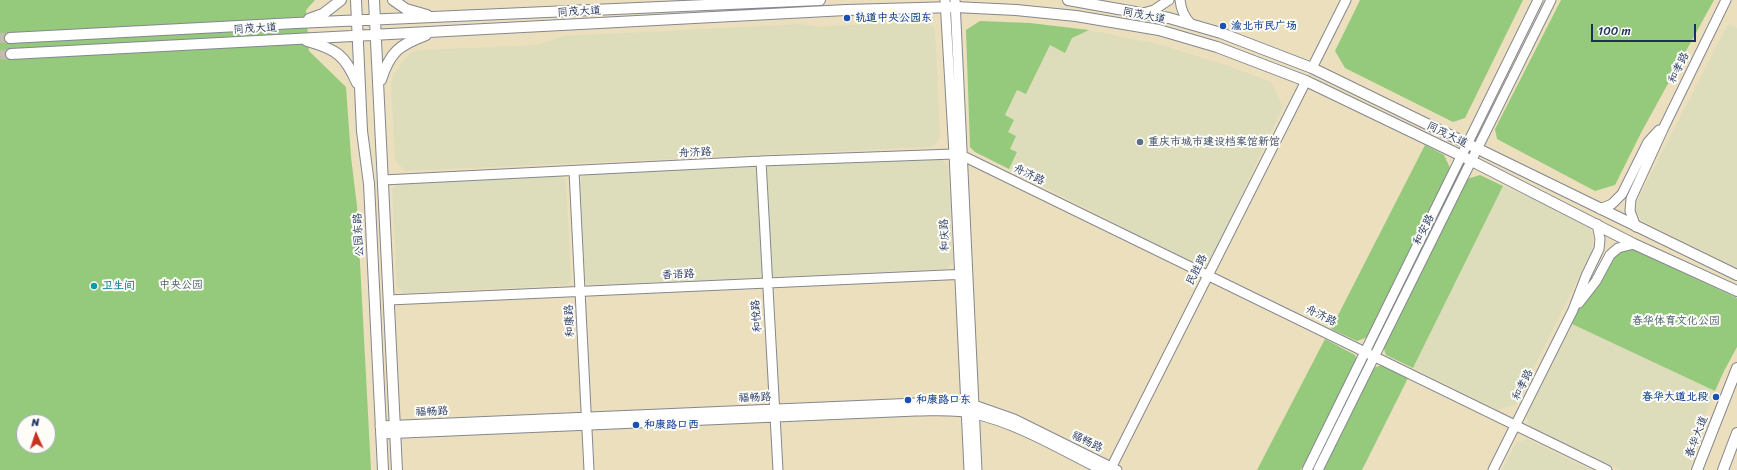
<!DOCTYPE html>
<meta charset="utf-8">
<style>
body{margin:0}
#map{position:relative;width:1737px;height:470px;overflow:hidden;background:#ecdfbd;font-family:Sriracha,sans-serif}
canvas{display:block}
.north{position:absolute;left:16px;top:414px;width:40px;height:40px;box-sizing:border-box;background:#fdfcf7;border:1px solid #a3aaba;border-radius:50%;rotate:357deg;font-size:11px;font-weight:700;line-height:16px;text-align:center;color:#1b2f5e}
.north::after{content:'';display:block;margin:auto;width:14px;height:18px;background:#c8321e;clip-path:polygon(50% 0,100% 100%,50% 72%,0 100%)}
.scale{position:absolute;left:1591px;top:24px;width:105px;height:18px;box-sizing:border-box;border:2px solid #1b2f5e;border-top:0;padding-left:5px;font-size:12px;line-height:14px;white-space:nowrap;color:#1b2f5e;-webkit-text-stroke:3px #fdfcf7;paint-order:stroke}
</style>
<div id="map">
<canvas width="1737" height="470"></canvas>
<div class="north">N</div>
<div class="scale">100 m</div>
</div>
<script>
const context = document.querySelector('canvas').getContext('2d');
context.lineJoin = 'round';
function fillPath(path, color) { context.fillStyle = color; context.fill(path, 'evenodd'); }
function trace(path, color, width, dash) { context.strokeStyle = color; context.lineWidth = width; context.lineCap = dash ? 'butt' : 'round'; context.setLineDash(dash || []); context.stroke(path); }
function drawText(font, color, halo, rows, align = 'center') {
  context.font = font + ' Sriracha,"LXGW WenKai TC",sans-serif'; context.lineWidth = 4; context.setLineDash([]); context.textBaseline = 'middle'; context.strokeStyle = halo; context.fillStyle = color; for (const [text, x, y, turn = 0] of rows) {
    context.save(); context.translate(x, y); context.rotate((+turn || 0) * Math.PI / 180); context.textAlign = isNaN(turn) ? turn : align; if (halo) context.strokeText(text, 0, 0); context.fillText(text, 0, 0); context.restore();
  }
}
fillPath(new Path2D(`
 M923 21 935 28 940 138 931 147 405 171 395 160 391 84 393 77 405 58 412 52 422 50 538 45 564 36 802 24 818 27Z
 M1728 24 1737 28V268L1641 220 1636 210 1638 199Z
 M1089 30 1158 44 1226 65 1271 82 1283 107 1211 260 1197 265 1009 169 1017 153 1009 149 1016 136 1008 132 1005 115 1017 90 1026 94 1050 45Z
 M940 158 948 165 953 262 946 269 589 285 585 280 580 180 585 174Z
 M561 174 566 180 571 281 566 285 404 293 397 287 392 189 400 182Z
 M1503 186 1553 207 1589 226 1593 238 1592 250 1516 404 1498 410 1413 368Z
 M1572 324 1715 391 1703 422 1689 470H1621L1530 427 1526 416Z
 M1527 439 1591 470H1502L1516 443Z`), '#ddddbc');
fillPath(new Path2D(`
 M0 0H315L306 10 309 51 346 87 351 157 357 206 371 470H0ZM24 422H48V446H24Z
 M1360 0H1523L1465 118 1453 122 1345 68 1335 51Z
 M1561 0H1714L1642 131 1615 185 1595 191 1497 139 1495 129Z
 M980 21 1030 23 1089 30 1072 38 1065 53 1050 45 1026 94 1017 90 1005 115 1014 120 1008 132 1016 136 1010 149 1017 152 1009 169 975 152 970 147 966 30Z
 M1425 145 1444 155 1451 170 1368 337 1357 341 1331 329Z
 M1480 175 1503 186 1413 368 1386 355 1383 346 1467 179Z
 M1632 249 1737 298V347L1724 371 1715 391 1572 324 1578 310 1599 282 1612 257 1620 251Z
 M1325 339 1355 355 1357 361 1308 459 1300 470H1257Z
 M1382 365 1408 378 1362 470H1322L1373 368Z`), '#95ca7c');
trace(new Path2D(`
 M0 38H10
 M0 55 11 54`), '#c2bcaa', 10, [10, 5]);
const secondary = new Path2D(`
 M945 0 954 154 969 470
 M955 0 977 470
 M1180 0C1181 10 1184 17 1191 24
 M1143 13 1154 10 1169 0
 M1312 68 1346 0
 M761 161 778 470
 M574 171 589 470
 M383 180 761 161 954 154 963 156 1607 470
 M1600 209 1612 204 1622 194 1648 142 1659 130
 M1636 227 1630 211 1631 199 1665 125 1726 0
 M389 300 968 274
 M1579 303 1596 281 1610 255 1618 248 1634 244
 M380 426 917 403 974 405 1014 419 1117 470
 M381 434 916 411C935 411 957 409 975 414 1019 424 1061 450 1102 470
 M1110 470 1306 81
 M1307 470 1538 0
 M1318 470 1551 0
 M1493 470 1573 310 1586 276 1599 249 1600 239 1597 224`);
const primary = new Path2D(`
 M356 0 362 131 369 184 383 470
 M374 0 397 470
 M393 0 406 9 427 15
 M1068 0 1169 18 1221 33 1312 68 1737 275
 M309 19 323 14 341 0
 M10 38 296 23 820 0
 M307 41C336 49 345 55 357 83
 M11 54 846 10 955 7 1016 10 1076 16 1159 30 1217 47 1306 81 1462 156 1634 244 1737 291
 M381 80C390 52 399 45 426 35
 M1697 470 1737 368
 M1723 470 1737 433`);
trace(secondary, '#84878e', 11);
trace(primary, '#84878e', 12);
trace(secondary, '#fff', 9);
trace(primary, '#fff', 10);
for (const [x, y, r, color] of [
 [847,18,4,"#1a4fb4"],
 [1223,26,4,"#1a4fb4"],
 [1140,142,4,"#5c6f8a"],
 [94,286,4,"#0f9aa8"],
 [1716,397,4,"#1a4fb4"],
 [908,400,4,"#1a4fb4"],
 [636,425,4,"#1a4fb4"]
]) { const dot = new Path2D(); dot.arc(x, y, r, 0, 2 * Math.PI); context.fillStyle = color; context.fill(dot); trace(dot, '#fdfcf7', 1.5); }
drawText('11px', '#1b2f5e', '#fdfcf7', [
 ["同茂大道",579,12,-3],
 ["同茂大道",1144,16,11],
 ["同茂大道",255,29,-3],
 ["和孝路",1679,68,-64],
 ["同茂大道",1447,135,26],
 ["舟济路",695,153,-3],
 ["舟济路",1029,175,26],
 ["和安路",1424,230,-63],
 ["公园东路",359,235,-93],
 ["和庆路",945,235,-92],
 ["民胜路",1197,270,-63],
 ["香语路",678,275,-3],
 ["和悦路",757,316,-94],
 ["舟济路",1321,316,26],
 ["和康路",570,321,-93],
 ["和孝路",1523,385,-64],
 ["福畅路",755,398,-2],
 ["福畅路",432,412,-2],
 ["春华大道",1697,437,-69],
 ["福畅路",1087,442,26]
]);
drawText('bold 11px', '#164399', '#fdfcf7', [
 ["轨道中央公园东",855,18],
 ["渝北市民广场",1231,26],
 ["春华大道北段",1708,397,"right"],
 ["和康路口东",916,400],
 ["和康路口西",644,425]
], 'left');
drawText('bold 11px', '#4e5e75', '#fdfcf7', [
 ["重庆市城市建设档案馆新馆",1148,142]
], 'left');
drawText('11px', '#405e67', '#fdfcf7', [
 ["中央公园",181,285],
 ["春华体育文化公园",1676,321]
]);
drawText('bold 11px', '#0d838f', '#fdfcf7', [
 ["卫生间",102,286]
], 'left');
</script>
